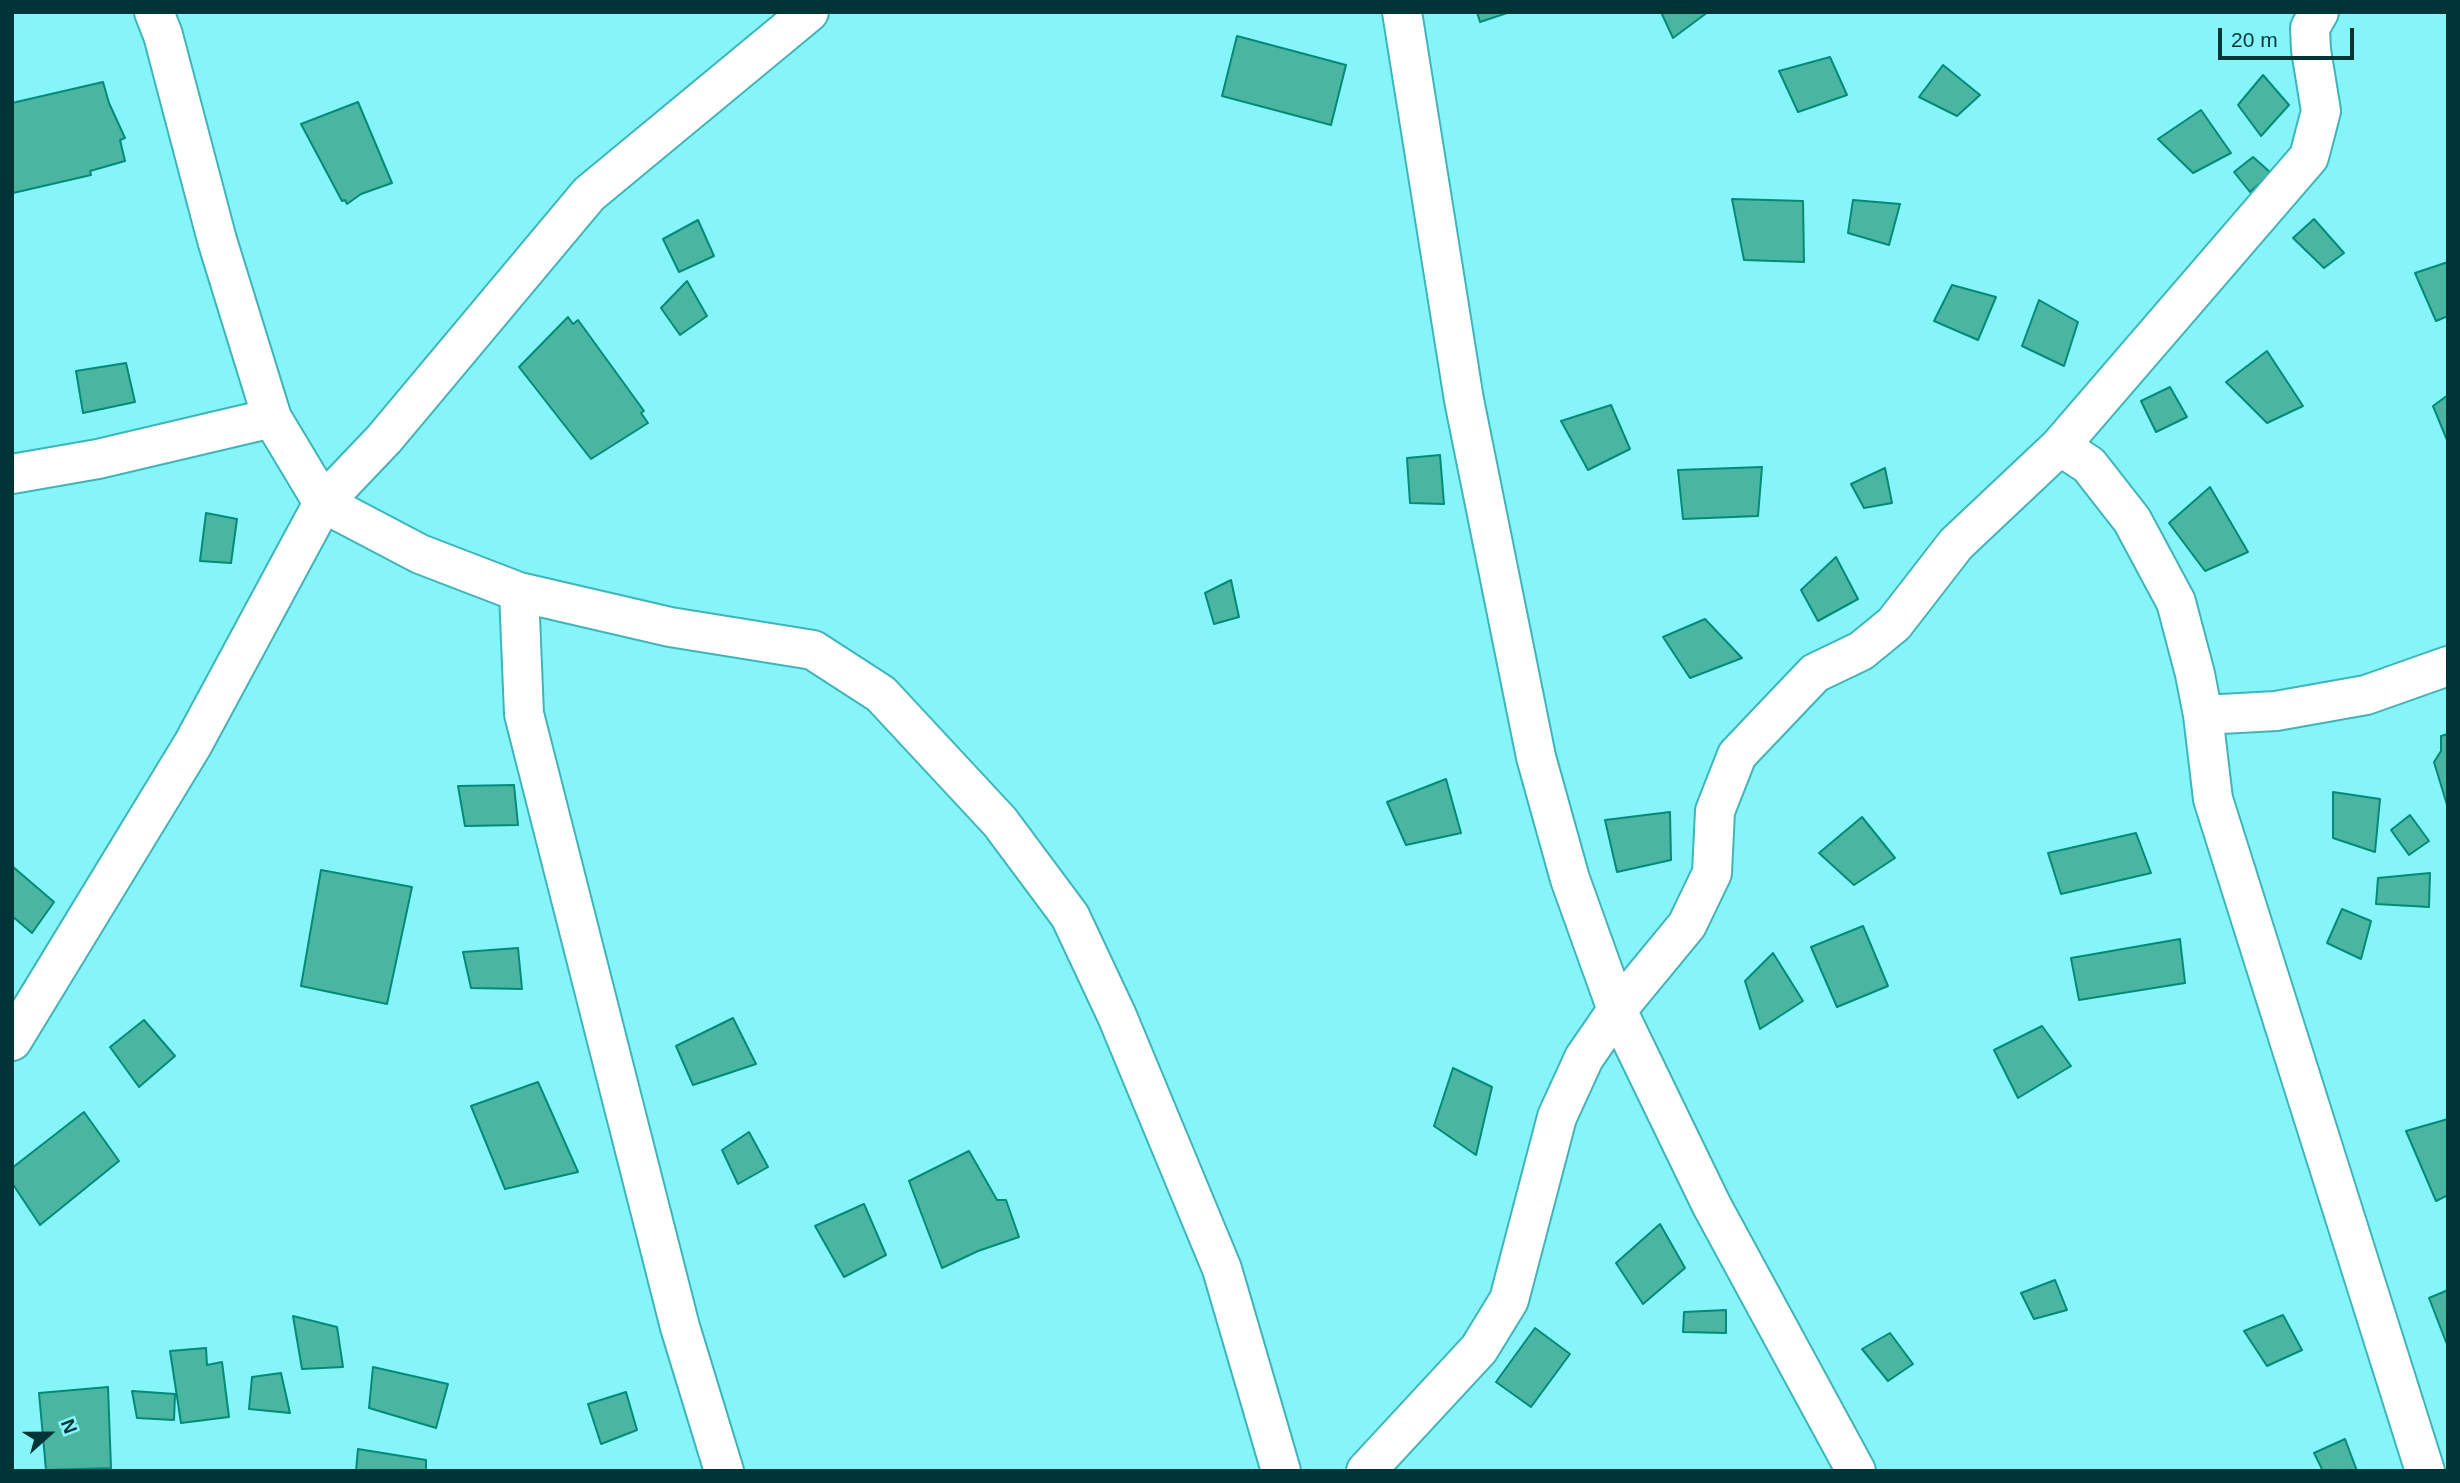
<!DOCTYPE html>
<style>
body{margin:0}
#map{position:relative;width:2460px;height:1483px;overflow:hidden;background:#85f5fa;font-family:Arial,sans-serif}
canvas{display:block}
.frame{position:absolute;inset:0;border:14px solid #003537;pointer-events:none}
.north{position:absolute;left:14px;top:1399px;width:70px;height:70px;-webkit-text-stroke:5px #85f5fa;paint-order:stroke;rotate:69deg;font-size:19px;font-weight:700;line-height:28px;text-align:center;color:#003537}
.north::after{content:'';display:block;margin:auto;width:24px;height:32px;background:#003537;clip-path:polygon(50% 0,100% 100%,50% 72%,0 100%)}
.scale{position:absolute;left:2218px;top:28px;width:136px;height:32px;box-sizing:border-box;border:4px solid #003537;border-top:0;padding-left:9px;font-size:21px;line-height:24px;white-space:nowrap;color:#003537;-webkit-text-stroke:5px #85f5fa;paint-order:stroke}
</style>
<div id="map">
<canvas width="2460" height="1483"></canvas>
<div class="frame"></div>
<div class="north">N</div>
<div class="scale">20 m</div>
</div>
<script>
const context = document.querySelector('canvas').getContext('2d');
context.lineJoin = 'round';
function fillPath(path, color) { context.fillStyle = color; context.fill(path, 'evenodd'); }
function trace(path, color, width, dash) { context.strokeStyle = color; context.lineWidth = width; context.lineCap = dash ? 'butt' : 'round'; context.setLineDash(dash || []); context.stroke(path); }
const building = new Path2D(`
 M1477 12H1510L1480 22Z
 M1661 12H1708L1673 38Z
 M1237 36 1346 65 1331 125 1222 96Z
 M1830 57 1847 95 1798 112 1779 71Z
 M1943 65 1980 95 1957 116 1919 97Z
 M2263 75 2289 105 2261 136 2238 105Z
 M103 82 109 103 125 138 120 140 125 161 90 171 91 175 13 193 12 103Z
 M358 102 392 183 361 194 347 204 345 200 342 201 301 124Z
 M2201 110 2231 153 2193 173 2158 139Z
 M2253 157 2271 173 2250 192 2234 172Z
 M1732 199 1803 201 1804 262 1744 260Z
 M1853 200 1900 204 1889 245 1848 233Z
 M2314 219 2344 253 2324 268 2293 238Z
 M698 220 714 256 679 272 663 239Z
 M2448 262V316L2436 321 2415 273Z
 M687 281 707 316 680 335 661 308Z
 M1952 285 1996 297 1978 340 1934 321Z
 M2039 300 2078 322 2064 366 2022 346Z
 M568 317 573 324 578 320 644 411 641 413 648 423 591 459 519 367Z
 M2267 351 2303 406 2267 423 2226 382Z
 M126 363 135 402 83 413 76 371Z
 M2170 387 2187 417 2156 432 2141 401Z
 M2448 395V440H2447L2433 406Z
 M1611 405 1630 449 1588 470 1561 421Z
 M1440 455 1444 504 1410 503 1407 458Z
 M1762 467 1758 516 1683 519 1678 470Z
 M1885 468 1892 503 1864 508 1851 484Z
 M2210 487 2248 552 2205 571 2169 523Z
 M206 513 237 519 231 563 200 561Z
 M1836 557 1858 599 1818 621 1801 590Z
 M1231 580 1239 617 1214 624 1205 593Z
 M1705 619 1742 658 1690 678 1663 637Z
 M2448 734V808L2434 762 2441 751V736Z
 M1446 779 1461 833 1406 845 1387 802Z
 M514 785 518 825 465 826 458 786Z
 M2333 792 2380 799 2375 852 2333 838Z
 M1670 812 1671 860 1617 872 1605 820Z
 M2410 815 2429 841 2409 855 2391 830Z
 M1862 817 1895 858 1854 885 1819 853Z
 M2136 833 2151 873 2061 894 2048 853Z
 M12 866 54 902 32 933 12 916Z
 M321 870 412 887 387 1004 301 986Z
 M2430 873 2429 907 2376 904 2378 878Z
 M2342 909 2371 921 2361 959 2327 943Z
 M1863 926 1888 986 1837 1007 1811 947Z
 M2180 939 2185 983 2079 1000 2071 958Z
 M518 948 522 989 471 988 463 952Z
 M1773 953 1803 1001 1760 1029 1745 981Z
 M733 1018 756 1064 693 1085 676 1046Z
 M144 1020 175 1056 139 1087 110 1047Z
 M2042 1026 2071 1066 2018 1098 1994 1050Z
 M1453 1068 1492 1087 1476 1155 1434 1126Z
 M538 1082 578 1172 505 1189 471 1106Z
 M84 1112 119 1161 40 1225 12 1183V1168Z
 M2448 1119V1195L2436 1201 2406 1131Z
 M749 1132 768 1167 738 1184 722 1150Z
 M969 1151 997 1200H1006L1019 1237 978 1251 942 1268 909 1181Z
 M864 1204 886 1255 844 1277 815 1226Z
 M1660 1224 1685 1268 1643 1304 1616 1263Z
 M2055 1280 2067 1310 2034 1319 2021 1293Z
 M2448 1290V1347L2429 1298Z
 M1726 1310V1333L1683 1332 1684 1312Z
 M2283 1315 2302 1350 2267 1366 2244 1331Z
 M293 1316 337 1327 343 1367 302 1369Z
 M1535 1328 1570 1354 1531 1407 1496 1382Z
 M1890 1333 1913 1364 1888 1381 1862 1349Z
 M206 1348 207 1365 222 1362 229 1417 181 1423 170 1351Z
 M373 1367 448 1384 436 1428 369 1408Z
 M281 1373 290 1413 249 1409 252 1377Z
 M108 1387 111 1468 46 1470 39 1393Z
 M132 1391 175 1394 174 1420 137 1418Z
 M626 1392 637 1430 601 1444 588 1404Z
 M2345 1439 2357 1471H2323L2314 1453Z
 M358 1449 426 1460V1471H356Z`);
fillPath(building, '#4ab6a2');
trace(building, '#048a78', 2);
const minor = new Path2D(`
 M809 12 589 194 384 439 323 503 420 554 519 592 670 627 813 650 881 694 1000 822 1070 916 1117 1016 1222 1269 1281 1471
 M1402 12 1464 400 1536 757 1570 879 1617 1010 1712 1206 1856 1471
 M2060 446 2309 157 2321 111 2311 50 2310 28 2319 12
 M12 474 98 459 272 418
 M519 592 524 714 680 1327 724 1471
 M2203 715 2276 711 2366 695 2448 666
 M12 1041 193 744 323 503 272 418 217 240 163 35 154 12
 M1366 1471 1479 1349 1509 1300 1557 1117 1584 1058 1617 1010 1687 925 1712 873 1715 811 1737 755 1815 673 1861 651 1894 624 1956 544 2060 446 2089 465 2132 520 2176 602 2195 674 2203 715 2213 799 2425 1471`);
trace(minor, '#3fb5ba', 42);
trace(minor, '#fff', 38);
</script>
